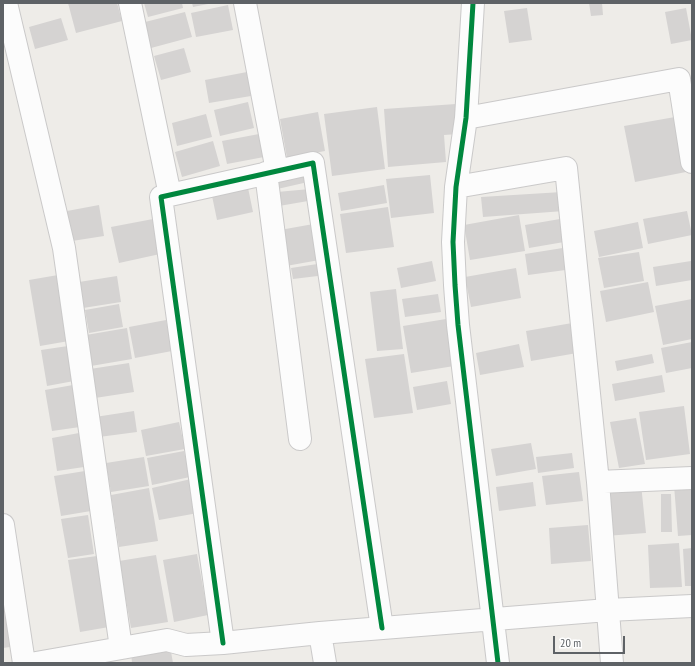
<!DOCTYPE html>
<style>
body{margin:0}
#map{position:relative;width:695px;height:666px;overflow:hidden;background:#eeece8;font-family:"PT Sans Narrow",sans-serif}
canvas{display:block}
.frame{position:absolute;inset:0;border:4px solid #5e6266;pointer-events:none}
.scale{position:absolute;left:553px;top:636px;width:72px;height:18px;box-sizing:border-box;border:2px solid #5e6266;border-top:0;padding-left:5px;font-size:12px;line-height:14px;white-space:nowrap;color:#5e6266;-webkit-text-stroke:3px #fff;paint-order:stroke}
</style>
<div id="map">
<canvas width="695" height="666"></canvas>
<div class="frame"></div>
<div class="scale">20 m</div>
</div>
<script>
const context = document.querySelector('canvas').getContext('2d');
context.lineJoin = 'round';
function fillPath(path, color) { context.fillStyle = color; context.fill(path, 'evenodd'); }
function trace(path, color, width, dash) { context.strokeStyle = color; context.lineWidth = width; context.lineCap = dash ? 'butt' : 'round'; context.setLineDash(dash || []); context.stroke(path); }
fillPath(new Path2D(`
 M68 3H117L122 21 76 33Z
 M144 3H182L183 8 148 17Z
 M192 3H208V4L193 7Z
 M589 3H602L603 15 591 16Z
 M228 5 233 30 196 37 191 13Z
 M527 8 532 40 509 43 504 11Z
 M686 8 692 40 671 44 665 12Z
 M185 12 192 37 151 48 145 22Z
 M61 18 68 40 35 49 29 27Z
 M184 48 191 72 161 80 154 56Z
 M247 72 251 96 209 103 205 80Z
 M248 102 254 128 220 136 214 110Z
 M456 104 458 134 444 135 446 162 388 167 384 109Z
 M377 107 385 169 332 176 324 114Z
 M318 112 325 151 287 158 280 119Z
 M206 114 212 137 177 146 172 123Z
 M675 117 686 172 635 182 624 126Z
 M259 134 264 157 227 164 222 141Z
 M213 141 220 166 182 177 175 152Z
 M311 171 308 182 273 190 270 175Z
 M430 175 434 213 391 218 386 179Z
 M247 183 253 212 217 220 211 191Z
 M384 185 387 203 341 211 338 193Z
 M310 189 308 201 279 206 277 192Z
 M562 192 564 211 483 217 481 197Z
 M99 205 104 236 72 241 67 211Z
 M388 207 394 247 346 253 340 214Z
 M687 211 692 235 648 244 643 219Z
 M519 215 525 251 470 260 464 225Z
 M153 219 160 254 119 263 111 227Z
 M560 219 564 242 529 248 525 225Z
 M638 222 643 248 599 257 594 231Z
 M319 223 325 259 286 266 280 230Z
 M569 247 573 269 528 275 525 254Z
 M639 252 644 281 604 288 598 258Z
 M432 261 436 281 401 288 397 268Z
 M691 261 692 280 656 286 653 267Z
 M324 263 326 275 293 279 291 268Z
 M516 268 521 298 471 307 465 277Z
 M58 275 69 341 40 346 29 280Z
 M117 276 121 302 83 308 79 282Z
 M648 282 654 312 606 322 600 291Z
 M396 289 403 349 377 351 370 292Z
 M438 294 441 312 405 317 402 299Z
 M692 299V339L663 345 655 306Z
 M119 304 123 327 89 333 85 310Z
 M446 319 454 366 411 373 403 326Z
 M166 320 172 351 135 358 129 327Z
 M578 322 583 352 531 361 526 331Z
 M127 328 132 359 91 366 86 335Z
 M692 342V368L666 373 661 348Z
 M519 344 524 367 480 375 476 353Z
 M68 346 74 381 47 386 41 350Z
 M404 354 413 413 374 418 365 359Z
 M652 354 654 363 617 371 615 361Z
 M129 363 134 392 95 398 90 369Z
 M662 375 665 392 615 401 612 384Z
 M447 381 451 404 417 410 413 387Z
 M73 385 80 427 52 431 45 390Z
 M684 406 690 454 646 460 639 412Z
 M134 411 137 432 99 437 95 417Z
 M636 418 645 464 619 468 610 422Z
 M179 422 185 449 146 456 141 430Z
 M79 433 84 467 57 471 52 438Z
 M531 443 536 469 496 476 491 449Z
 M184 451 190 477 152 485 147 458Z
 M572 453 574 468 538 473 536 457Z
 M144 457 149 486 111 492 106 463Z
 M85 471 91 511 61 516 54 476Z
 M579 472 583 501 546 505 542 476Z
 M191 479 198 513 159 520 152 488Z
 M533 482 536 506 499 511 496 487Z
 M641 484 646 533 605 536 600 488Z
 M692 484V535L678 536 674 485Z
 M149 488 158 541 119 547 111 495Z
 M661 494H671L672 532H661Z
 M88 515 94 554 68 558 61 519Z
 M588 525 591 561 551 564 549 528Z
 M679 543 682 587 650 588 648 545Z
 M692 548V586H685L683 549Z
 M197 554 208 615 174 622 163 560Z
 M156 555 168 622 131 628 119 561Z
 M97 556 109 627 80 632 68 560Z
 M11 610 17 646 3 648V611Z
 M170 646 173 663H132L131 652Z`), '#d5d3d2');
const minor = new Path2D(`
 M6 3 64 248 121 648
 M130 3 170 195
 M245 3 277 171
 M473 3 466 118 456 187 453 242 455 285 458 325 498 663
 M466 118 679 79 692 162
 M266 173 300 439
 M456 187 566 168 598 482 612 663
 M598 482 692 478
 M3 525 24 663
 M320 633 325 663
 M223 643 161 197 313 163 382 628
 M36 663 167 640 186 645 223 643 320 633 608 610 692 606`);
trace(minor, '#cac9c9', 24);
trace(minor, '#fcfcfc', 22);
trace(new Path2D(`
 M473 3 466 118 456 187 453 242 455 285 458 325 498 663
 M223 643 161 197 313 163 382 628`), '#00873e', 5);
</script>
